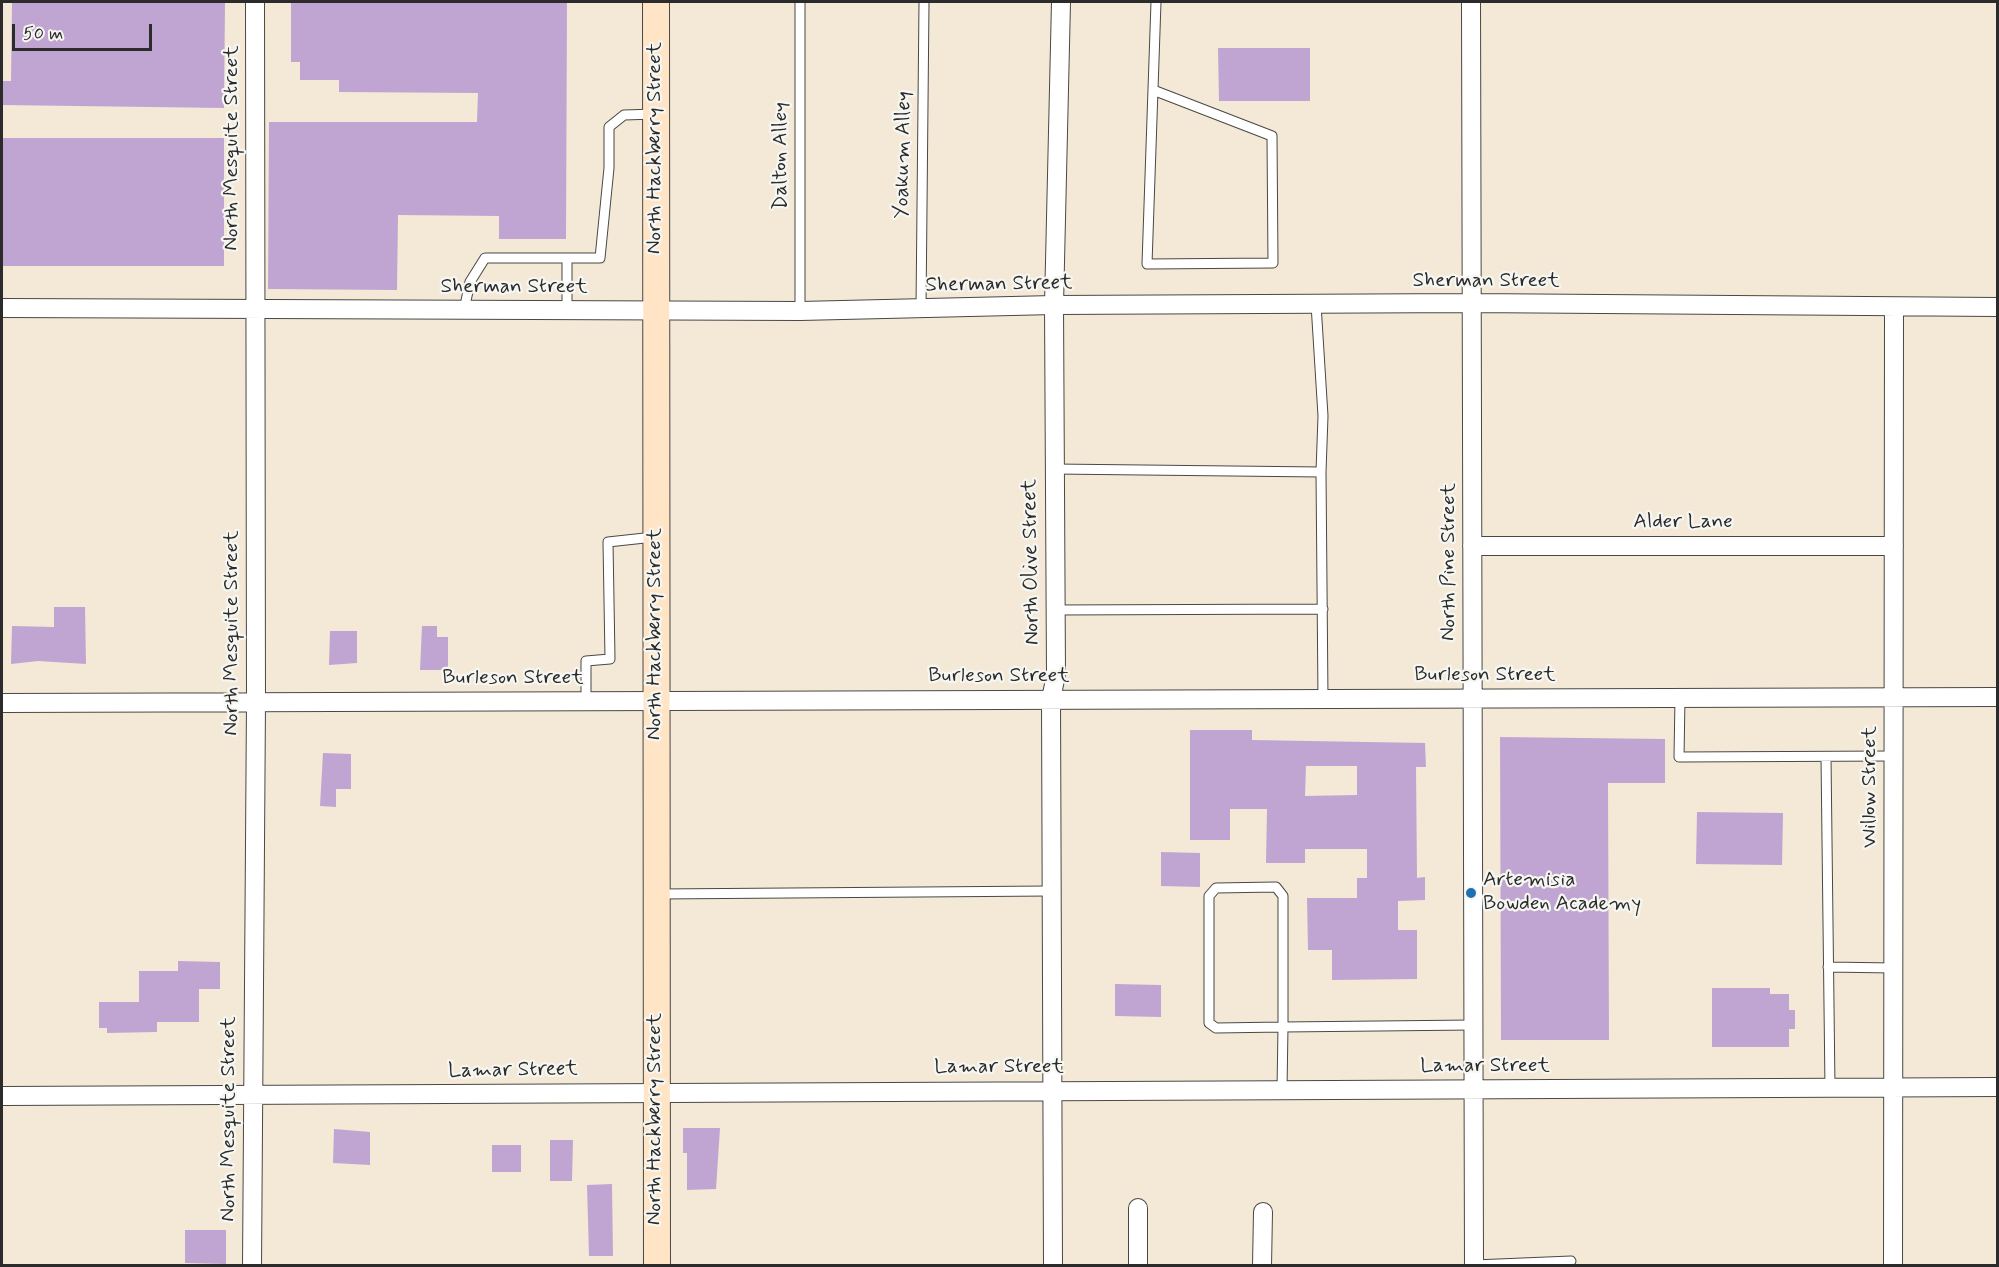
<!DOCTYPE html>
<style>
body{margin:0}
#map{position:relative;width:1999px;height:1267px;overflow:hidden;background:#f3e9d6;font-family:Mynerve,sans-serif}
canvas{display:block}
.frame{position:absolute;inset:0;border:3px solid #2b2b2b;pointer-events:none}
.scale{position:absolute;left:12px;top:24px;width:140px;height:27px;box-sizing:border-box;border:3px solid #2b2b2b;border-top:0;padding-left:8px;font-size:18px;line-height:21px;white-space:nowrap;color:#2b2b2b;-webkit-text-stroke:4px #f6f6f2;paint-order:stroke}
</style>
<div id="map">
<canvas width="1999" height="1267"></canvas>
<div class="frame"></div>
<div class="scale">50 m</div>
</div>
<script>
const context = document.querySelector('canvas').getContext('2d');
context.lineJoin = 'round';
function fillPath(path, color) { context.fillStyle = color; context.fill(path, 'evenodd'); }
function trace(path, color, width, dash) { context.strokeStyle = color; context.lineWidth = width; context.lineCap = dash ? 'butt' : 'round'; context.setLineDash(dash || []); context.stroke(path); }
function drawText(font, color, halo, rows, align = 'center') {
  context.font = font + ' Mynerve,sans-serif'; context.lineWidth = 4.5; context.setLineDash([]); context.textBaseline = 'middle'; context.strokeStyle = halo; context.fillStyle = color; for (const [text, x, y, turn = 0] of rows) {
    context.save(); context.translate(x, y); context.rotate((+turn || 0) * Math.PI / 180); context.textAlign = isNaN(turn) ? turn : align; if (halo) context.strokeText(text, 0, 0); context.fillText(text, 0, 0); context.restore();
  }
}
fillPath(new Path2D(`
 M12 2H225L224 108 2 105V81H11Z
 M291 2H567L566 239H499V216L398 215 397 290 268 289 269 122H477L478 93 339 92V80H300V62H291Z
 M1218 48H1310V101H1219Z
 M2 138H224V266H2Z
 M54 607H85L86 664 38 661 11 664 12 626 54 627Z
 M422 626H437V637H448V670H420Z
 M330 631H357V663L329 665Z
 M1190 730H1252V740L1425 743 1426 767H1416L1417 878 1425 877V900L1398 901V930H1417V979L1332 980V950H1308L1307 898H1357V878H1367V849H1305V863H1266L1267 809H1230V840H1190ZM1306 766H1357V795L1305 796Z
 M1500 737 1665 739V783H1608L1609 1040H1501Z
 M323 753 351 754V789H336V807L320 806Z
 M1697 812 1783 813 1782 865 1696 864Z
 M1161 852 1200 853V887L1161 886Z
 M178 961 220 962V989H199V1022H157V1032L107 1033V1028H99V1002H139V971H178Z
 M1115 984 1161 985V1017L1115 1016Z
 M1712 988H1770V994H1789V1010H1795V1029H1789V1047H1712Z
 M683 1128H720L716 1189 687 1190V1153H683Z
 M334 1129 370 1132V1165L333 1163Z
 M550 1140H573L572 1181H550Z
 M492 1145H521V1172H492Z
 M612 1184 613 1256H589L587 1185Z
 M185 1230H226V1264L185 1263Z`), '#c0a5d2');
const service = new Path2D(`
 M800 2V311
 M1153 90 1272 136 1273 263 1147 264 1156 2
 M1316 304 1323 416 1321 472
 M921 309 924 2
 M464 310 470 282 485 258H600L609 168V127L624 115 655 114
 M567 311V258
 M1054 469 1321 472 1323 699
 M1055 610 1323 609
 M1680 698 1679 757 1893 756
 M586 701V661L610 659 608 542 654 537
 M1826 757 1830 1088
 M1276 887 1283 896V1027L1216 1028 1209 1023V896L1216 888Z
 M659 894 1050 891
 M1828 967 1893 968
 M1282 1090 1283 1027 1473 1025
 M1474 1265 1571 1261`);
const minor = new Path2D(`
 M1471 2 1474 1266
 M2 308 800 311 1054 305 1470 303 1998 307
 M1472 546H1894
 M2 703 1998 697
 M2 1096 1998 1087
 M1138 1208V1266
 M252 1266 256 702 255 2
 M1053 1266 1051 699 1056 675 1054 305 1061 2
 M1262 1266 1263 1212
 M1893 1266 1894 308`);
const secondary = new Path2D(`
 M656 2 657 1266`);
trace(service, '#494845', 11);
trace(minor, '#494845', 20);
trace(secondary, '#494845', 28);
trace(service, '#fff', 9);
trace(minor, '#fff', 18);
trace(secondary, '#ffe4c6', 26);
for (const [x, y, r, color] of [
 [1471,893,6,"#1f6fb2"]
]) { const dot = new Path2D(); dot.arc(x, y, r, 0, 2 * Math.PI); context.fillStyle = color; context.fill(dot); trace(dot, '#f6f6f2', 2); }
drawText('21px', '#2b2b2b', '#f6f6f2', [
 ["North Mesquite Street",233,148,-90],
 ["North Hackberry Street",656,148,-90],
 ["Yoakum Alley",904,155,-89],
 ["Dalton Alley",782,156,-90],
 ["Sherman Street",1486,282],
 ["Sherman Street",999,285,-1],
 ["Sherman Street",514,288],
 ["Alder Lane",1683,523],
 ["North Olive Street",1032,562,-91],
 ["North Pine Street",1450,562,-90],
 ["North Mesquite Street",233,633,-90],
 ["North Hackberry Street",656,634,-90],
 ["Burleson Street",1485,676],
 ["Burleson Street",999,677],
 ["Burleson Street",513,679],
 ["Willow Street",1871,787,-90],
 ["Lamar Street",1485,1067],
 ["Lamar Street",999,1068],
 ["Lamar Street",513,1071,-1],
 ["North Mesquite Street",230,1119,-90],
 ["North Hackberry Street",656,1119,-90]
]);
drawText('21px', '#2b2b2b', '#f6f6f2', [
 ["Artemisia",1483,881],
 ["Bowden Academy",1483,905]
], 'left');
</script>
